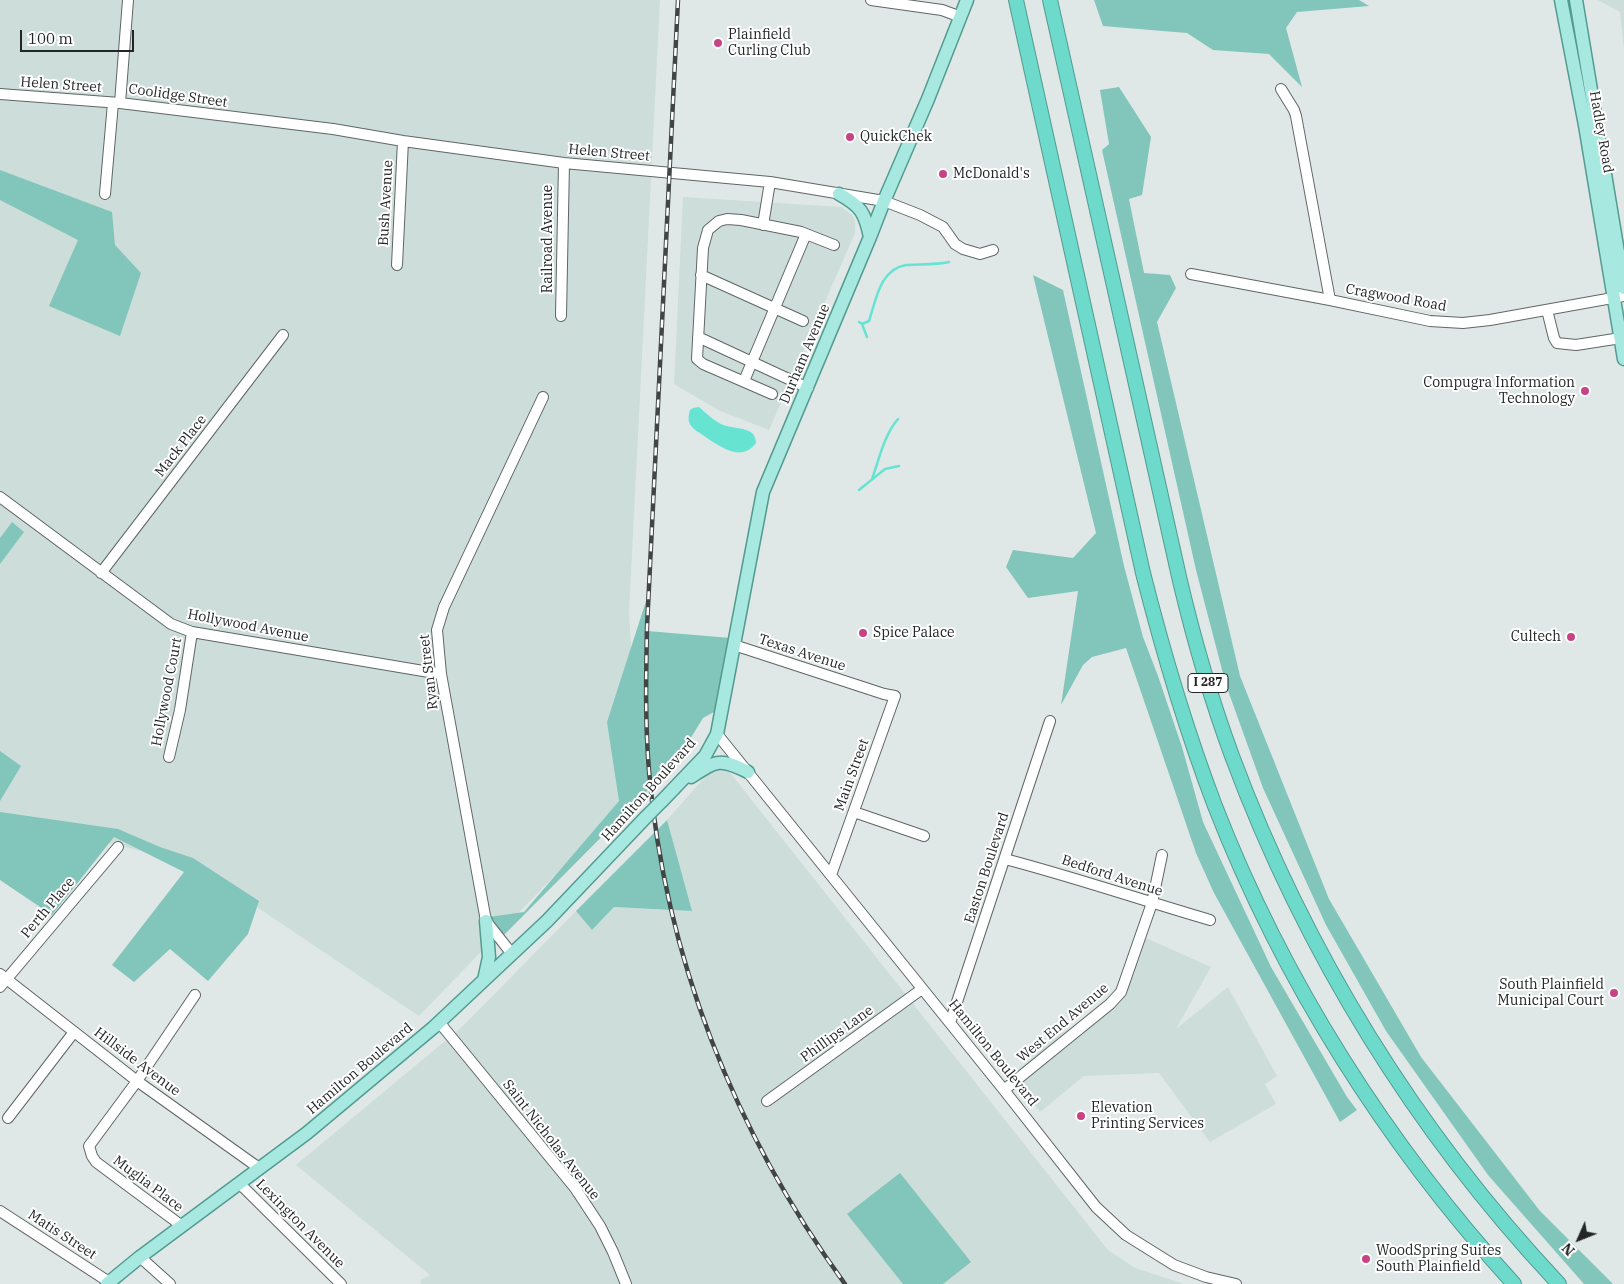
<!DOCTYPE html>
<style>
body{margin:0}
#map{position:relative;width:1624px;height:1284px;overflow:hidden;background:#dfe8e6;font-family:"IBM Plex Serif",serif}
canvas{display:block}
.north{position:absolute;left:1554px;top:1214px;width:50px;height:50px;-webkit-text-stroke:4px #fff;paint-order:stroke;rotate:226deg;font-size:14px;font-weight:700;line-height:20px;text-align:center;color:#232626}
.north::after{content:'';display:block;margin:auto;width:18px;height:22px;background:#232626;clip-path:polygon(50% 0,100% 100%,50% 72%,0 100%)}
.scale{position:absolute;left:20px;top:30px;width:114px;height:22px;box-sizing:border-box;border:2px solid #232626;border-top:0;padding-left:6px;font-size:15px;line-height:18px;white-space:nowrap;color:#232626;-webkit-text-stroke:4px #fff;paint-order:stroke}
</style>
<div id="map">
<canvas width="1624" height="1284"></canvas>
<div class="north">N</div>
<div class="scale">100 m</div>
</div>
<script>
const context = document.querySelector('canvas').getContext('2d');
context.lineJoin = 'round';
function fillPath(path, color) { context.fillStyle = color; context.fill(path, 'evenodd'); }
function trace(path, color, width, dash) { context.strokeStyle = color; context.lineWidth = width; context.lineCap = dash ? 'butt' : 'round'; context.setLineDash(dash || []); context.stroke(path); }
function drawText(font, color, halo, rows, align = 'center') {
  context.font = font + ' "IBM Plex Serif",serif'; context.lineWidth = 4; context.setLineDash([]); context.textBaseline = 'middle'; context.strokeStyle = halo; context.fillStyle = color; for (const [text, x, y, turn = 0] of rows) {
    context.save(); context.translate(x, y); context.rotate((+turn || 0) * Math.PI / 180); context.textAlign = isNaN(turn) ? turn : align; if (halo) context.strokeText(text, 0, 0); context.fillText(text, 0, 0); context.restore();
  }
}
fillPath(new Path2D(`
 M0 0H660L629 613 640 787 419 1016 230 889 186 862 0 816Z
 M1598 0H1624V49L1620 12Z
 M683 197 841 207 852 215 855 221V233L769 430 718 410 674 384Z
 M720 760 1108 1250 1135 1268 1184 1284H421L420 1280 430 1275 296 1165 463 1026 576 911 592 930 614 907 691 911 667 820Z
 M1139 935 1211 967 1176 1029 1228 987 1277 1076 1265 1084 1276 1104 1210 1142 1159 1073 1084 1076 1040 1112 1012 1075 1056 1037 1108 1003 1134 950Z`), '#cdddda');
fillPath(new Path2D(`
 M1094 0H1359L1369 6 1297 12 1286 28 1302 87 1269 54 1213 50 1187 33 1103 26Z
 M1119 87 1151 137 1142 195 1129 199 1144 273 1170 275 1176 288 1157 322 1240 676 1329 899 1421 1057 1540 1211 1613 1284H1584L1488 1175 1386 1031 1326 925 1263 788 1226 685 1196 570 1102 150 1109 144 1100 90Z
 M0 170 112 212 115 245 141 273 120 336 49 306 78 240 0 200Z
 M1033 275 1063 290 1124 566 1143 637 1158 676 1182 747 1203 822 1271 967 1347 1097 1357 1110 1340 1122 1214 893 1196 853 1126 648 1092 657 1083 665 1061 705 1078 591 1028 598 1006 567 1013 550 1073 558 1096 533Z
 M12 522 24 532 0 564V538Z
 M647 598V631L731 638 714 712 703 718 676 762 501 938 489 917 524 912 619 801 607 722Z
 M0 751 21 766 0 801Z
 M0 812 118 829 160 847 193 858 259 901 248 934 208 981 170 949 134 982 112 965 184 872 114 837 52 915 0 880Z
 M667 820 692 911 614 907 592 930 576 911Z
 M900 1173 971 1262 943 1284H903L847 1214Z`), '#82c5bb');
fillPath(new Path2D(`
 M699 407C706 413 713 420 721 424 733 430 756 425 756 443 742 462 722 448 707 438 701 433 692 430 689 422 688 419 689 413 690 410L693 408Z`), '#67e3d2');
trace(new Path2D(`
 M859 322 862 324 867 337
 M862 324 869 321C876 300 880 269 906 265 921 264 935 265 949 262
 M872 479C879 460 884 435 898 419
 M859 490 885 469 899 466`), '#67e3d2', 2.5);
const minor = new Path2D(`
 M871 0 942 10 961 17
 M1281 89 1294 110 1296 116 1330 300
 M0 94 120 103 333 129 403 141 564 163 770 182 884 201 920 215 943 227 955 244 963 249 980 254 993 250
 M120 103 128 0
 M105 194 113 103
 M763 225 770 182
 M397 265 403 141
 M1191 274 1330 300 1430 321 1463 323 1490 320 1624 296
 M701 275 803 321
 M1547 310 1554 338 1557 343 1576 345 1621 338
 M561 316 564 163
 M698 337 808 388
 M744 381 806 234
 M772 394 703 364 697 359 703 248 708 230 714 225 719 221 727 219 741 220 801 232 834 245
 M0 497 171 624 192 632 441 674
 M101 573 283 335
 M734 645 884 694 895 696 831 875
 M717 734 1004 1090 1096 1207 1126 1235 1174 1265 1206 1277 1236 1284
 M169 757 180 710 192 632
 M854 812 924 836
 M1005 859C1074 877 1141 900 1210 920
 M512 954 486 921 441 674 437 630 444 607 543 397
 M0 974 137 1081 259 1168
 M0 987 118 847
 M439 1022 575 1188 600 1226 613 1252 626 1284
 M950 1023 1050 721
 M1004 1090 1110 1004 1121 992 1152 903 1162 855
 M767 1101 922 989
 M8 1118 74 1032
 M239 1183 341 1284
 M0 1211 109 1282
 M182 1226 96 1162 92 1156 89 1146 137 1081 195 995
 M140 1257 170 1284`);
const major = new Path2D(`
 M1561 0 1585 125 1624 359
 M1576 0 1624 288
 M839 194C861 206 865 213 870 237
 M691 777C717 760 720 758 748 772
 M662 801 705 756 717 734 763 492 870 237 884 201 928 99 967 0
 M484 980 489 957 486 921
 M107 1284 140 1257 307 1133 434 1027 547 921 646 817`);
const highway = new Path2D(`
 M1016 0 1143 573C1163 652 1186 730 1215 806 1283 981 1387 1145 1514 1284
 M1050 0 1180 581C1194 640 1211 699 1232 756 1305 952 1416 1132 1559 1284`);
trace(minor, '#5f6665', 12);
trace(major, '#539b91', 15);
trace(highway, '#539b91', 16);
trace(minor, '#fff', 10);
trace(major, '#a7e9e0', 12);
trace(highway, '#6ddacb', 14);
const rail = new Path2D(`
 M678 0 647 627C646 675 645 723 649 771 665 958 735 1133 845 1284`);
trace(rail, '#414545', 4.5);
trace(rail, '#fff', 2.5, [8]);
const majorBridge = new Path2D(`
 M646 817 662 801`);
trace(majorBridge, '#539b91', 15, []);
trace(majorBridge, '#a7e9e0', 12);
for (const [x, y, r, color] of [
 [718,43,5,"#c84384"],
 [850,137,5,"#c84384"],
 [943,174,5,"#c84384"],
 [1585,391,5,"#c84384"],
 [863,633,5,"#c84384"],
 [1571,637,5,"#c84384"],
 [1614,993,5,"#c84384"],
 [1081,1116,5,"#c84384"],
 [1366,1259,5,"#c84384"]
]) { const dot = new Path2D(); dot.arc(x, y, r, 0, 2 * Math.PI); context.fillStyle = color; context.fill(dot); trace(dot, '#fff', 2); }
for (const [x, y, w] of [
 [1208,683,40]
]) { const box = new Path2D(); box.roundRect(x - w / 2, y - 9.5, w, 19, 4); context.fillStyle = '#fff'; context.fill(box); trace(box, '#232626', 1); }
drawText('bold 12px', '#232626', null, [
 ["I 287",1208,683]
]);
drawText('14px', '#232626', '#fff', [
 ["Plainfield",728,35],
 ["Curling Club",728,51],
 ["QuickChek",860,137],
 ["McDonald's",953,174],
 ["Compugra Information",1575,383,"right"],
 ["Technology",1575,399,"right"],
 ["Spice Palace",873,633],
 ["Cultech",1561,637,"right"],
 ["South Plainfield",1604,985,"right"],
 ["Municipal Court",1604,1001,"right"],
 ["Elevation",1091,1108],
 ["Printing Services",1091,1124],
 ["WoodSpring Suites",1376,1251],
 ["South Plainfield",1376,1267]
], 'left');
drawText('14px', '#232626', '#fff', [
 ["Helen Street",61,85,4],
 ["Coolidge Street",178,96,8],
 ["Hadley Road",1601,132,80],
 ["Helen Street",609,153,5],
 ["Bush Avenue",386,203,-87],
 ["Railroad Avenue",548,239,-90],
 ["Cragwood Road",1396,298,10],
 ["Durham Avenue",805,354,-67],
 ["Mack Place",181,446,-52],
 ["Hollywood Avenue",248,626,11],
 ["Texas Avenue",802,653,18],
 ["Ryan Street",429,672,-97],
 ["Hollywood Court",167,692,-79],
 ["Main Street",852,775,-70],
 ["Hamilton Boulevard",649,790,-48],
 ["Easton Boulevard",987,868,-72],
 ["Bedford Avenue",1112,876,18],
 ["Perth Place",48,908,-50],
 ["West End Avenue",1063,1023,-40],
 ["Phillips Lane",837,1034,-36],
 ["Hamilton Boulevard",993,1053,51],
 ["Hillside Avenue",137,1062,37],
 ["Hamilton Boulevard",360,1069,-40],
 ["Saint Nicholas Avenue",551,1140,52],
 ["Muglia Place",148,1184,37],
 ["Lexington Avenue",300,1224,45],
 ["Matis Street",62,1235,33]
]);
</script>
